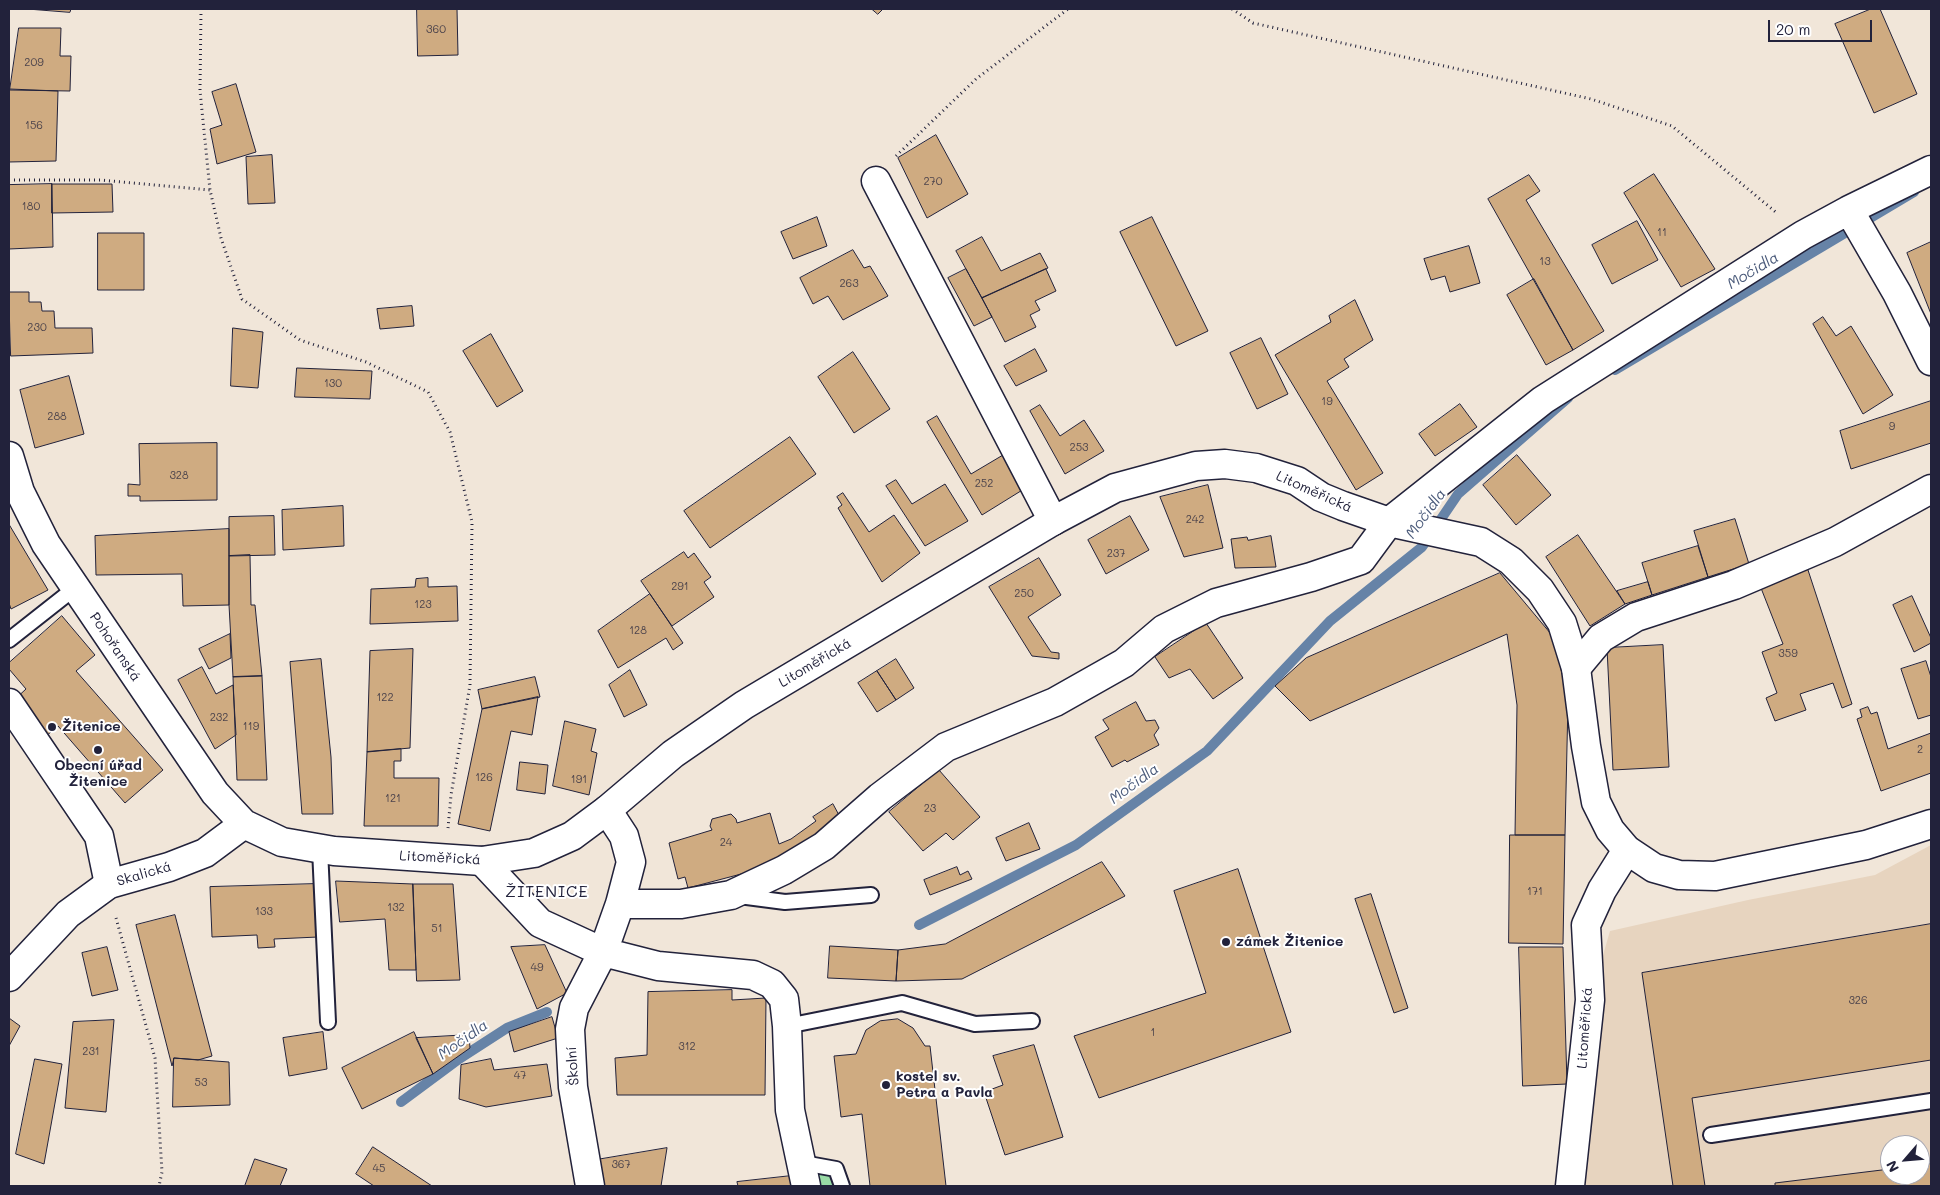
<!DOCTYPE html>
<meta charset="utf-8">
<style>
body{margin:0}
#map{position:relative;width:1940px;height:1195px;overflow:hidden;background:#f1e6d9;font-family:Mali,sans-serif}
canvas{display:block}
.frame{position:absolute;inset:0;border:10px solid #22223b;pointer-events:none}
.north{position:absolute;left:1880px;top:1135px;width:50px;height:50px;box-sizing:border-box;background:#fff;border:1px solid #a7a7b1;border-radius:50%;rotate:243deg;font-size:14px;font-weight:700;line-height:20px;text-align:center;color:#22223b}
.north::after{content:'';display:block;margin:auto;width:18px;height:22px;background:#22223b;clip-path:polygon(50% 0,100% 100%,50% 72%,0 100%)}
.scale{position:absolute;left:1768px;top:20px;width:104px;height:22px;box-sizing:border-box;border:2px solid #22223b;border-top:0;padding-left:6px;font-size:15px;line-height:18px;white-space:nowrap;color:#22223b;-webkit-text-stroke:4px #fff;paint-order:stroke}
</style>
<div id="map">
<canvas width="1940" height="1195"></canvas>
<div class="frame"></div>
<div class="north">N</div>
<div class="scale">20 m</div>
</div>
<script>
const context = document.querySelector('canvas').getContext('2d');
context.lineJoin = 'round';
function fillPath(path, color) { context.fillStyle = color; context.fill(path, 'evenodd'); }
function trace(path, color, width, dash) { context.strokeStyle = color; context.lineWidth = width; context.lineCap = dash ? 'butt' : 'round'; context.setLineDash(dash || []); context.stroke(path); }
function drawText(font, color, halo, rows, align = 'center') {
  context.font = font + ' Mali,sans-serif'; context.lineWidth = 4; context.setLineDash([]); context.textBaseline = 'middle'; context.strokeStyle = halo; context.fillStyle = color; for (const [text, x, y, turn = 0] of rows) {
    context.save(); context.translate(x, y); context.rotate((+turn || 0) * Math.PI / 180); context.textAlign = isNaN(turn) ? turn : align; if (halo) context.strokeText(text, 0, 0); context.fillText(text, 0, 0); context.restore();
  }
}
fillPath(new Path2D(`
 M1931 845V1186H1570L1590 1000 1610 931 1748 900 1875 875ZM1890 1145H1920V1175H1890Z`), '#e7d4bf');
fillPath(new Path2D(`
 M803 1163 836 1169 842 1186H806Z`), '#99dba6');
trace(new Path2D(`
 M1615 370 1914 192
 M919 925 1076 845 1207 751 1330 621 1422 547 1458 494 1568 398
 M401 1102 459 1059 507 1028 547 1012`), '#6683a7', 10);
const building = new Path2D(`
 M28 9H71L70 12Z
 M417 9H457L458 55 418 56Z
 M872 9H883L878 14Z
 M1871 9H1880L1917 94 1874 113 1835 24Z
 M19 28H61L60 56H71L70 91 10 90Z
 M236 84 256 152 217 164 210 129 222 125 212 92Z
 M9 89 58 91 56 161 9 162Z
 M936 135 968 194 927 218 898 158Z
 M272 155 275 203 248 204 246 157Z
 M1654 174 1715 269 1681 287 1624 193Z
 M1529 175 1540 191 1526 200 1604 331 1573 350 1488 199Z
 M52 184 53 247 9 249V185Z
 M52 184H112L113 212 52 213Z
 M817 217 827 246 793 259 781 232Z
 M1152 217 1208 331 1176 346 1120 232Z
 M1637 221 1658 260 1612 284 1592 245Z
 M98 233H144V290H98Z
 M982 237 1001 271 1040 253 1048 268 982 298 956 251Z
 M1931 242V314L1907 253Z
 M1469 246 1480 283 1450 292 1445 276 1431 280 1424 259Z
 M853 250 864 268 870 266 888 296 843 320 828 296 813 304 800 278Z
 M966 269 992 317 974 326 948 278Z
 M1046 269 1056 291 1035 301 1040 310 1030 315 1036 327 1005 342 982 298Z
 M1534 279 1573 350 1546 365 1507 295Z
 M9 292H29V302H41L42 311H54L55 328H92L93 353 11 356Z
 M1355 300 1373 340 1344 359 1349 367 1327 381 1383 473 1356 490 1275 355 1331 322 1329 316Z
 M412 306 414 326 380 329 377 309Z
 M1823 317 1836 336 1851 326 1893 395 1863 414 1813 324Z
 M233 328 263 332 258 388 231 386Z
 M491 334 523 391 497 407 463 351Z
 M1261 338 1288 394 1257 409 1230 353Z
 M1035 349 1047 371 1016 386 1004 366Z
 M853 352 890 409 854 433 818 377Z
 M297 368 372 371 370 399 295 397Z
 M69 376 84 434 35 448 20 390Z
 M1931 401V443L1851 469 1840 431Z
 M1460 404 1477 427 1435 456 1419 434Z
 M1040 405 1060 436 1084 420 1104 451 1065 474 1030 411Z
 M937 416 971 474 1003 455 1024 489 982 515 927 422Z
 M790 437 816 474 710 548 684 511Z
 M217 443V500L140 501V496H128V484L140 485 139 444Z
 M1517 455 1551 495 1516 525 1483 485Z
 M896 480 912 504 945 484 968 521 925 546 886 486Z
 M1208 485 1223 548 1184 557 1160 497Z
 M843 493 869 532 894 515 920 553 882 582 838 508 842 505 837 497Z
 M343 506 344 546 283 550 282 510Z
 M274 516 275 555 229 556V517Z
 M1130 516 1149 550 1106 574 1088 540Z
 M1735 519 1749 564 1708 577 1694 531Z
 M10 526 48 590 11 609 9 603V527Z
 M229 529V605L183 606 182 574 96 575 95 536Z
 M1578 535 1625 604 1590 626 1546 557Z
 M1271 536 1276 567 1235 568 1231 539 1247 537 1248 540Z
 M1698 546 1708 577 1652 595 1642 563Z
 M684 552 688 558 694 553 711 577 704 582 714 597 672 626 641 581Z
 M250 555 251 605H255L262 676 233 677 229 605V556Z
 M1039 558 1061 595 1028 617 1051 652 1059 653V659L1032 656 989 587Z
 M1807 567 1852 704 1842 708 1833 683 1800 694 1806 710 1775 721 1766 698 1777 693 1762 652 1783 644 1759 583Z
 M1500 573 1556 640 1568 702 1565 835H1515L1517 705 1507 634 1310 721 1275 686 1306 658Z
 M428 578V587L457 586 458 621 370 624 371 589 415 587 416 579Z
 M1648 582 1652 595 1625 604 1617 591Z
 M650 594 683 643 673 650 666 638 618 668 598 631Z
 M1912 596 1931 638V643L1914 652 1893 605Z
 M62 616 95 655 76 671 163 770 125 803 58 726 45 737 13 701 26 689 9 669V663Z
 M1206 623 1243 678 1213 699 1190 669 1169 678 1155 657Z
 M230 634 231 658 209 669 199 649Z
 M1663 645 1669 767 1613 770 1607 648Z
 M413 649 410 748 367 752 370 651Z
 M321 659 331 757 333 814H302L290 662Z
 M896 659 914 688 896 700 877 671Z
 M1926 661 1931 677V715L1918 719 1901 669Z
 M202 667 216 694 233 685 236 735 215 749 178 680Z
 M630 670 647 705 624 717 609 685Z
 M877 671 896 700 877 712 858 683Z
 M262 676 267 780H237L233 677Z
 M535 677 540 697 482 709 478 690Z
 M538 697 532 735 511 731 490 831 458 824 482 709Z
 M1136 702 1146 721 1155 720 1159 728 1154 735 1159 745 1127 762 1125 760 1112 767 1095 737 1109 729 1103 720Z
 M1868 707 1871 714 1877 712 1888 749 1931 733V773L1881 791 1857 719 1862 717 1860 710Z
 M565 721 596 729 591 751 597 753 589 795 553 786Z
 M401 749V761H394V778H439L438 826H364L367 752Z
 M520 762 548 765 545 794 517 790Z
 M939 770 980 817 953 840 946 833 923 851 889 812Z
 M833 804 840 817 829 827 782 857 745 873 688 888 685 877 678 879 669 843 712 830 710 826 712 819 731 814 736 819 737 823 770 813 779 844 791 839 816 821 813 817Z
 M1029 823 1040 849 1006 861 996 838Z
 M1510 835H1565L1563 944 1509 943Z
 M1102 862 1125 896 962 979 896 981 898 950 945 944Z
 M957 867 960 875 968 871 972 879 930 895 924 880Z
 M1238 869 1291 1032 1099 1098 1074 1036 1206 993 1174 891Z
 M336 881 413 884 416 970H389L385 919 340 922Z
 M315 884 318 937 274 939 275 947 258 948 257 935 212 937 210 887Z
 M413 884H453L460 980 417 981Z
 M1371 894 1408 1008 1394 1013 1355 899Z
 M175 915 212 1056 198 1060 174 1058 172 1066 136 925Z
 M1931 924V1060L1692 1098 1705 1186H1673L1642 973Z
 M545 945 567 993 537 1009 511 947Z
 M830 946 898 950 896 981 828 978Z
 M107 947 118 990 92 996 82 953Z
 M1519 947H1563L1567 1084 1523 1086Z
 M732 990V1000L766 998 765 1095H617L615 1058 647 1055 648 992Z
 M552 1017 558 1038 514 1052 509 1032Z
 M9 1018 20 1026 9 1046Z
 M898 1019 913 1028 925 1046H930L946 1186H870L862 1114 841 1117 834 1056 856 1054 866 1030 880 1021Z
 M114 1020 106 1112 65 1108 73 1022Z
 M323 1032 327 1069 289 1076 283 1038Z
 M414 1032 433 1074 362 1109 342 1068Z
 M469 1035 470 1048 433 1074 416 1038Z
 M1034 1045 1063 1137 1005 1155 984 1092 1003 1085 993 1056Z
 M174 1058 229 1062 230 1105 173 1107Z
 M35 1059 62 1064 44 1164 16 1154Z
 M491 1059 494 1070 547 1064 552 1096 486 1107 459 1099 461 1065Z
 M373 1147 432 1186H374L356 1174Z
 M667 1148 661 1186H599L596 1160Z
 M255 1159 287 1169 280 1186H245Z
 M1931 1164V1186H1775V1183L1890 1169V1175H1920V1165Z
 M791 1176 793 1186H738L737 1182Z`);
fillPath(building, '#cfab81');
trace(building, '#22223b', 1);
const lane = new Path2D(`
 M9 640 75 588
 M320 849 328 1022
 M739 896 785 902 871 895
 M787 1026 902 1003 975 1024 1032 1021
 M1711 1135 1931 1101
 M803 1163 836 1169 842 1186`);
const street = new Path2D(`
 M876 181 1053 521
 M1849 210 1897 293 1931 361
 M1576 668 1601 638 1636 617 1734 585 1835 542 1931 489
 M9 703 99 836 109 884
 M482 861 540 923 603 952 658 966 753 975 772 984 784 999 787 1026 790 1110 806 1186
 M620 904H681L731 895 784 870 824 846 880 797 946 747 1055 702 1124 663 1164 629 1216 603 1311 577 1361 560 1389 522 1543 400 1803 235 1849 210 1931 170
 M590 1186 573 1087 570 1029 574 1008 603 952 620 904 631 862 624 836 607 810
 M1570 1186 1590 1000 1586 925 1602 890 1627 850`);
const secondary = new Path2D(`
 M9 456 20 492 46 544 215 793 244 824 282 842 334 851 482 861 534 853 572 836 607 810 673 754 744 705 1053 521 1115 488 1196 466 1225 464 1256 468 1297 481 1321 497 1343 506 1389 522 1481 542 1511 561 1540 590 1562 623 1576 668 1586 746 1596 802 1610 830 1627 850 1654 868 1679 875 1715 876 1866 845 1931 824
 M9 977 68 914 109 884 169 867 205 853 244 824`);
trace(lane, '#22223b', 18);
trace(street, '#22223b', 31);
trace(secondary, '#22223b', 31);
trace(new Path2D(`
 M201 9 200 91 210 190 221 238 242 299 300 340 366 362 428 392 450 432 472 522 470 685 451 795 448 828
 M1232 9 1253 23 1591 99 1672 126 1778 214
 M896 156 976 79 1068 9
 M9 180H100L210 190
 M116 918 155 1058 162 1172 159 1186`), '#22223b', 3, [1, 4]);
trace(lane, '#fff', 14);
trace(street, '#fff', 28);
trace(secondary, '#fff', 28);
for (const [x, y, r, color] of [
 [52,727,5,"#22223b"],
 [98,750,5,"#22223b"],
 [1226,942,5,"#22223b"],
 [886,1085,5,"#22223b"]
]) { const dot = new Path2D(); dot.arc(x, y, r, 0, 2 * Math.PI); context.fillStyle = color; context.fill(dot); trace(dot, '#fff', 2); }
drawText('11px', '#4d444c', null, [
 ["360",436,30],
 ["209",34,63],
 ["156",34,126],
 ["270",933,182],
 ["180",31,207],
 ["11",1662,233],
 ["13",1545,262],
 ["263",849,284],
 ["230",37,328],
 ["130",333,384],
 ["19",1327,402],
 ["288",57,417],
 ["9",1892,427],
 ["253",1079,448],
 ["328",179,476],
 ["252",984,484],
 ["242",1195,520],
 ["237",1116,554],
 ["291",680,587],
 ["250",1024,594],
 ["123",423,605],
 ["128",638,631],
 ["359",1788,654],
 ["122",385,698],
 ["232",219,718],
 ["119",251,727],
 ["2",1920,750],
 ["126",484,778],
 ["191",579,780],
 ["121",393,799],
 ["23",930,809],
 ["24",726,843],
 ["171",1535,892],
 ["132",396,908],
 ["133",264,912],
 ["51",437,929],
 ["49",537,968],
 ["326",1858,1001],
 ["1",1153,1033],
 ["312",687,1047],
 ["231",91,1052],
 ["47",520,1076],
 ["53",201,1083],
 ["367",621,1165],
 ["45",379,1169]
]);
drawText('14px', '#22223b', '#fff', [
 ["Litoměřická",1314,492,24],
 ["Pohořanská",115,647,56],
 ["Litoměřická",815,663,-31],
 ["Litoměřická",440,858,3],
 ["Skalická",144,874,-16],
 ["Litoměřická",1585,1028,-86],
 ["Školní",573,1066,-94]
]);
drawText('bold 14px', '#22223b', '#fff', [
 ["Žitenice",62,727],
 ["Obecní úřad",98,766,"center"],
 ["Žitenice",98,782,"center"],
 ["zámek Žitenice",1236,942],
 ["kostel sv.",896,1077],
 ["Petra a Pavla",896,1093]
], 'left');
drawText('italic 15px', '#4a5a7a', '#fff', [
 ["Močidla",1753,271,-31],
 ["Močidla",1426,514,-54],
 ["Močidla",1134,784,-36],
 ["Močidla",463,1040,-35]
]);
context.letterSpacing = '1px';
drawText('16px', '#22223b', '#fff', [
 ["ŽITENICE",547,892]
]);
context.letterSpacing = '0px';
</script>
